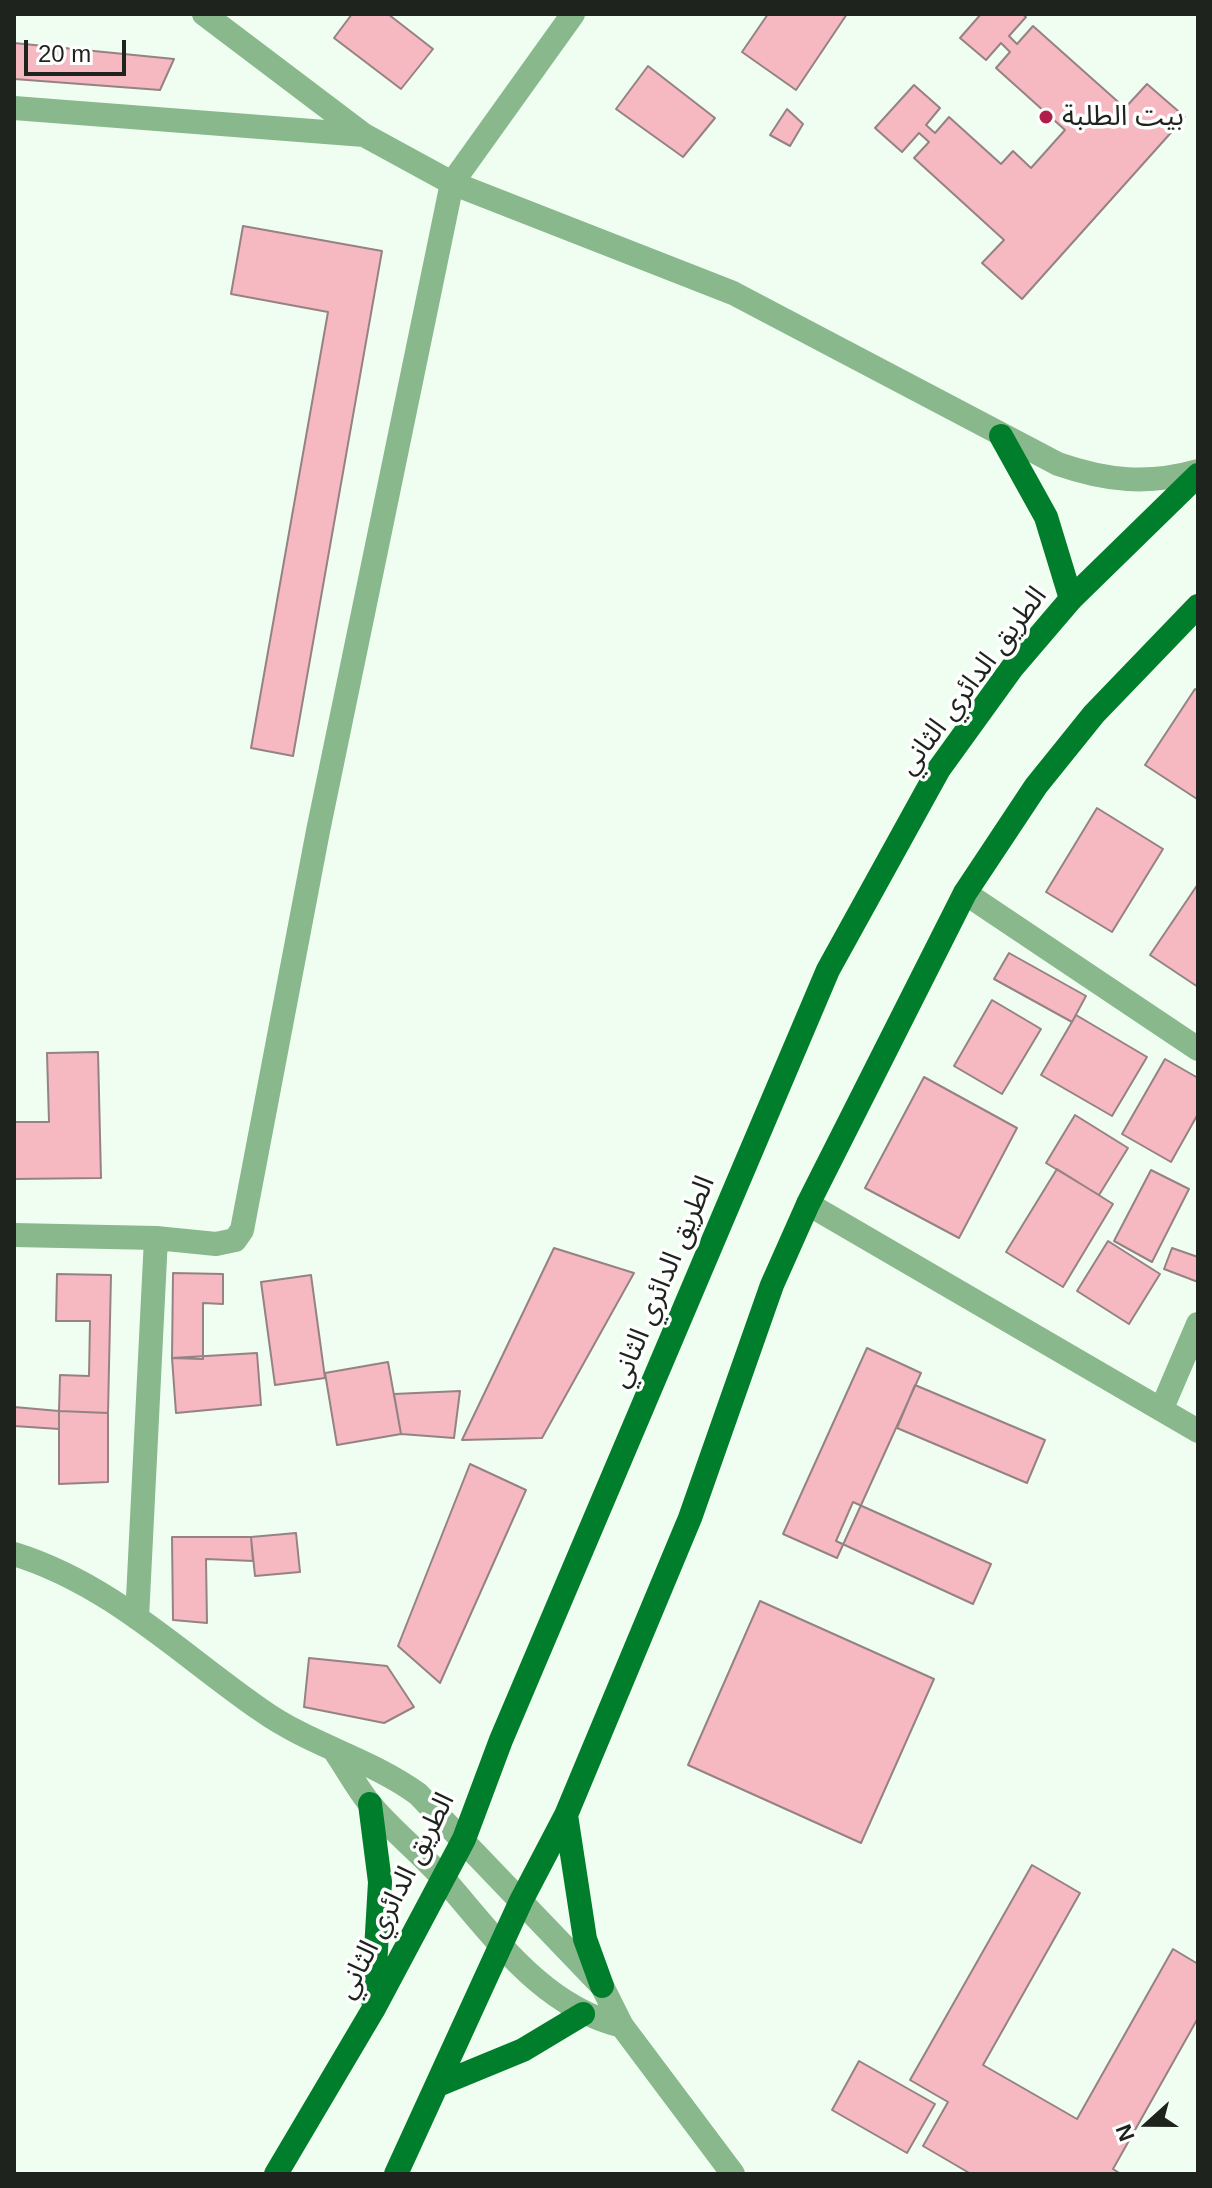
<!DOCTYPE html>
<meta charset="utf-8">
<style>
body{margin:0}
#map{position:relative;width:1212px;height:2188px;overflow:hidden;background:#f0fef1;font-family:Arial,sans-serif}
canvas{display:block}
.frame{position:absolute;inset:0;border:16px solid #1e231e;pointer-events:none}
.north{position:absolute;left:1108px;top:2084px;width:80px;height:80px;-webkit-text-stroke:6px #fff;paint-order:stroke;rotate:249deg;font-size:22px;font-weight:700;line-height:32px;text-align:center;color:#1e231e}
.north::after{content:'';display:block;margin:auto;width:28px;height:36px;background:#1e231e;clip-path:polygon(50% 0,100% 100%,50% 72%,0 100%)}
.scale{position:absolute;left:24px;top:40px;width:102px;height:36px;box-sizing:border-box;border:4px solid #1e231e;border-top:0;padding-left:10px;font-size:24px;line-height:28px;white-space:nowrap;color:#1e231e;-webkit-text-stroke:6px #fff;paint-order:stroke}
</style>
<div id="map">
<canvas width="1212" height="2188"></canvas>
<div class="frame"></div>
<div class="north">N</div>
<div class="scale">20 m</div>
</div>
<script>
const context = document.querySelector('canvas').getContext('2d');
context.lineJoin = 'round';
function fillPath(path, color) { context.fillStyle = color; context.fill(path, 'evenodd'); }
function trace(path, color, width, dash) { context.strokeStyle = color; context.lineWidth = width; context.lineCap = dash ? 'butt' : 'round'; context.setLineDash(dash || []); context.stroke(path); }
function drawText(font, color, halo, rows, align = 'center') {
  context.font = font + ' Arial,"Noto Sans Arabic",sans-serif'; context.lineWidth = 7; context.setLineDash([]); context.textBaseline = 'middle'; context.strokeStyle = halo; context.fillStyle = color; for (const [text, x, y, turn = 0] of rows) {
    context.save(); context.translate(x, y); context.rotate((+turn || 0) * Math.PI / 180); context.textAlign = isNaN(turn) ? turn : align; if (halo) context.strokeText(text, 0, 0); context.fillText(text, 0, 0); context.restore();
  }
}
const building = new Path2D(`
 M352 14H388L433 49 401 89 334 38Z
 M768 14H847L796 90 742 52Z
 M981 14H1022L1026 17 1009 36 1017 44 1033 26 1125 108 1147 84 1185 117 1022 299 982 263 1004 240 914 158 929 142 919 133 902 152 875 128 914 85 940 108 926 125 935 133 949 117 1001 164 1013 151 1031 168 1065 130 996 68 1010 52 1001 43 986 60 960 38Z
 M14 43 174 59 160 90 14 79Z
 M648 66 715 118 683 157 616 109Z
 M787 109 803 124 790 146 770 135Z
 M243 226 382 251 293 756 251 748 328 312 231 294Z
 M1195 689 1198 691 1197 799 1145 765Z
 M1097 808 1163 849 1112 932 1046 892Z
 M1198 884V987L1150 955Z
 M1009 953 1086 996 1072 1022 994 979Z
 M992 1000 1041 1029 1002 1094 954 1066Z
 M1076 1015 1147 1057 1112 1116 1041 1075Z
 M98 1052 101 1178 14 1179V1122H49L47 1053Z
 M1165 1059 1198 1078V1114L1171 1162 1122 1134Z
 M924 1077 1017 1128 959 1238 865 1188Z
 M1075 1115 1128 1148 1099 1195 1046 1163Z
 M1057 1169 1113 1204 1063 1287 1006 1252Z
 M1151 1170 1189 1189 1152 1262 1114 1241Z
 M1108 1241 1160 1274 1129 1324 1077 1291Z
 M554 1248 634 1273 542 1438 462 1440Z
 M1172 1248 1198 1257V1282L1164 1269Z
 M173 1273 223 1274V1304L203 1303V1359L172 1358Z
 M57 1274 111 1275 108 1413 59 1411 60 1375 89 1376 90 1321H56Z
 M311 1275 325 1378 275 1385 261 1282Z
 M867 1348 921 1373 837 1558 783 1534Z
 M257 1353 261 1405 176 1413 172 1358Z
 M388 1362 401 1434 337 1445 325 1373Z
 M915 1385 1045 1440 1027 1483 897 1428Z
 M460 1391 454 1438 401 1434 394 1394Z
 M14 1407 59 1411V1429L14 1426Z
 M59 1411 108 1413V1482L59 1484Z
 M470 1464 526 1490 440 1683 398 1646Z
 M853 1502 991 1564 973 1604 836 1541Z
 M296 1533 300 1572 255 1576 251 1537Z
 M172 1537H251L253 1561 206 1559 207 1623 173 1620Z
 M760 1601 934 1679 861 1843 688 1765Z
 M309 1658 387 1666 414 1707 384 1723 304 1707Z
 M1032 1865 1080 1893 983 2065 1077 2119 1173 1949 1198 1964V2018L1113 2169 1121 2174H971L923 2146 948 2102 910 2080Z
 M859 2061 935 2104 907 2153 832 2110Z`);
fillPath(building, '#f6b8c1');
trace(building, '#958284', 2);
trace(new Path2D(`
 M204 14 364 135 452 183 733 293 1058 464C1107 481 1148 485 1198 471
 M14 108 364 135
 M965 893 1198 1049
 M808 1204 1198 1431
 M14 1235 156 1238 216 1244 235 1240 242 1230 318 831 452 183 573 14
 M1162 1408 1198 1324
 M14 1554C111 1584 180 1654 261 1710 310 1745 370 1759 418 1794L602 1986 622 2026 733 2174
 M137 1618 156 1238
 M336 1753C347 1769 357 1788 370 1804 391 1830 420 1852 442 1877 494 1936 542 2007 622 2026`), '#88b88c', 24);
trace(new Path2D(`
 M1001 436 1046 517 1071 599
 M370 1804 380 1882 373 2001
 M566 1815 585 1939 602 1986
 M438 2085 523 2050 583 2014
 M276 2174 373 2010 464 1839 501 1740 828 970 939 769 1012 668 1071 599 1198 475
 M396 2174 521 1901 566 1815 690 1518 772 1285 808 1204 965 893 1036 786 1094 714 1198 606`), '#017e2b', 24);
for (const [x, y, r, color] of [
 [1046,117,8,"#b01f4c"]
]) { const dot = new Path2D(); dot.arc(x, y, r, 0, 2 * Math.PI); context.fillStyle = color; context.fill(dot); trace(dot, '#fff', 3); }
drawText('28px', '#1e231e', '#fff', [
 ["بيت الطلبة",1062,117]
], 'left');
drawText('28px', '#1e231e', '#fff', [
 ["الطريق الدائري الثاني",973,681,-53],
 ["الطريق الدائري الثاني",663,1282,-67],
 ["الطريق الدائري الثاني",396,1896,-63]
]);
</script>
